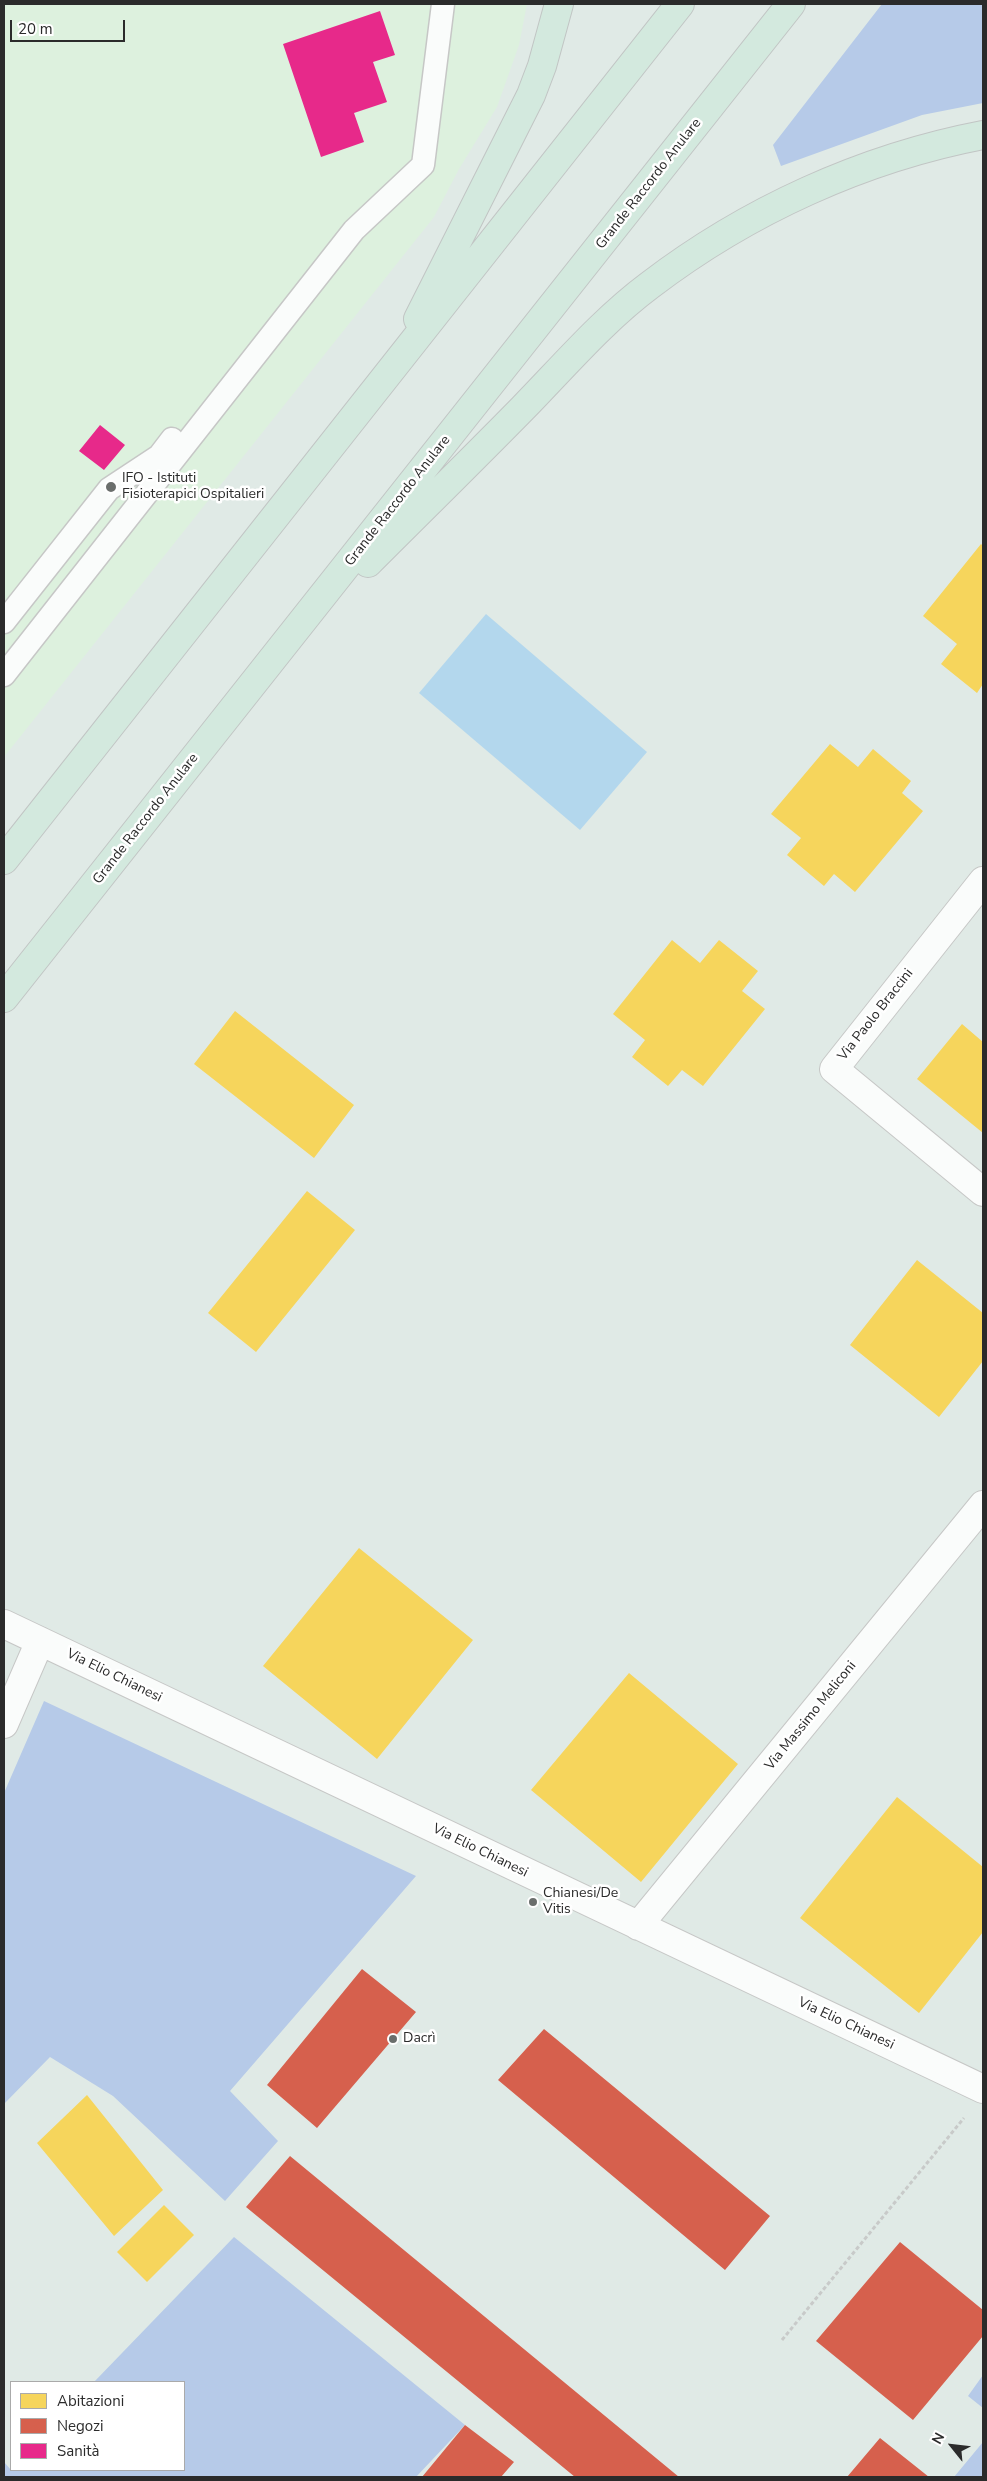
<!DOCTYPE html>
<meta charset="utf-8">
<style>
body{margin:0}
#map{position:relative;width:987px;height:2481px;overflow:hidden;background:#e0eae6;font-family:"Nunito Sans",sans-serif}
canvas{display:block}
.frame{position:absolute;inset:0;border:5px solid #2b2b2b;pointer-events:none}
.legend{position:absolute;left:10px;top:2381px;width:175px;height:90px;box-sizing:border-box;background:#fff;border:1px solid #aaa;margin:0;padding:6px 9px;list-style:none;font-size:15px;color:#2b2b2b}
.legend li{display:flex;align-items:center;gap:10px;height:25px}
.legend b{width:25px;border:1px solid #aaa}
.north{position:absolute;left:927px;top:2421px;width:50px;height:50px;-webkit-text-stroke:4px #fff;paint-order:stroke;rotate:299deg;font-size:14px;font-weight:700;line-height:20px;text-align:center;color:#2b2b2b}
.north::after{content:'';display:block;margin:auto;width:18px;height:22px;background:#2b2b2b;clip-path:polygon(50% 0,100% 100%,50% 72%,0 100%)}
.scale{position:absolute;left:10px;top:20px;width:115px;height:22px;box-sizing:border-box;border:2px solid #2b2b2b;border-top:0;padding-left:6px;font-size:15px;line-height:18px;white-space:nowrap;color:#2b2b2b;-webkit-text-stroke:4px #fff;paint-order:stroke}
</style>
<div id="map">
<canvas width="987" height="2481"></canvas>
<div class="frame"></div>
<ul class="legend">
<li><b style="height:14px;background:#f6d55c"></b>Abitazioni</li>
<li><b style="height:14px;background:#d6604d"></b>Negozi</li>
<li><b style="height:14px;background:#e7298a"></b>Sanità</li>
</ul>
<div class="north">N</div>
<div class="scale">20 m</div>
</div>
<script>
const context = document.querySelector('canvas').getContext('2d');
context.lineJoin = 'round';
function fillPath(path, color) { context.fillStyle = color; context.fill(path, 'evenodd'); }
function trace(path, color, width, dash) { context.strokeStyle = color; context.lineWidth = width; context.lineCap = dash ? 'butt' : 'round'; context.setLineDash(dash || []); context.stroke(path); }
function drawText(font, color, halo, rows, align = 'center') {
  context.font = font + ' "Nunito Sans",sans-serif'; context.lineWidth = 5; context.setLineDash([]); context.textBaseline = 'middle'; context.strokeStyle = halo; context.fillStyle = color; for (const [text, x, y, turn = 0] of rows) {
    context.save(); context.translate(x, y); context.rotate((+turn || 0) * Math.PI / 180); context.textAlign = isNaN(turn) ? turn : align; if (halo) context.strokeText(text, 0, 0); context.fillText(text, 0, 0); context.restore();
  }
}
fillPath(new Path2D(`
 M4 4H527L519 45 497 107 459 169 434 217 4 757Z`), '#ddf1de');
fillPath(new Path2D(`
 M882 4H983V103L922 115 781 166 773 145Z
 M44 1701 416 1876 230 2091 278 2141 225 2201 113 2096 50 2057 4 2104V1793Z
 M234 2237 465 2425 416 2477H4V2462L11 2470H184V2382H94Z
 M983 2375V2408L968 2396Z
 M983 2442V2477H954Z`), '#b6cae8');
fillPath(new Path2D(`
 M486 614 647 752 580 830 419 693Z`), '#b3d7ed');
fillPath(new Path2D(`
 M981 544 983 546V684L977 693 941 664 957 644 923 616Z
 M830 744 858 767 873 749 911 781 902 793 923 811 855 892 834 874 824 886 787 855 801 838 771 814Z
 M672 940 700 963 719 940 758 971 742 991 765 1009 703 1086 682 1070 668 1086 632 1057 645 1040 613 1014Z
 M235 1011 354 1105 314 1158 194 1064Z
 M962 1024 983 1042V1133L917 1079Z
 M307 1191 355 1230 256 1352 208 1313Z
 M917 1260 983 1313V1361L939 1417 850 1345Z
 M359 1548 473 1640 377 1759 263 1666Z
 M629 1673 738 1764 641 1882 531 1790Z
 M897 1797 983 1867V1932L919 2013 800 1918Z
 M87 2095 163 2190 114 2236 37 2143Z
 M164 2205 194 2235 147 2282 117 2252Z`), '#f6d55c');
fillPath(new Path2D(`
 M362 1969 416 2012 317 2128 267 2085Z
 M544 2029 770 2216 725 2270 498 2080Z
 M290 2156 679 2477H575L246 2207Z
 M900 2242 983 2310V2336L913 2420 816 2341Z
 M465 2425 514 2462 501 2477H422Z
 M880 2438 929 2477H847Z`), '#d6604d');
fillPath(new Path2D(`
 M380 11 395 55 373 62 387 102 354 113 364 142 321 157 283 44Z
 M100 425 125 445 104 470 79 451Z`), '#e7298a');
const service = new Path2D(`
 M4 622 109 489 159 456 172 439
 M4 675 354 230 423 165 443 4`);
const minor = new Path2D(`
 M983 881 834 1069 983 1192
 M4 1624 983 2089
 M4 1724 40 1641
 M638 1926 983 1505`);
const motorway = new Path2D(`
 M418 319 531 95 542 66 559 4
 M368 563C420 511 472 460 523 408 564 366 603 320 650 285 747 211 863 158 983 135
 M4 860 680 4
 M4 998 791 4`);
trace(service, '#c6c7c6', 25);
trace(minor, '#c6c7c6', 30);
trace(motorway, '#c1c5c4', 30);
trace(new Path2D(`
 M782 2340 964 2118`), '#c8cac9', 3, [4, 2.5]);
trace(service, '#fafcfb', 22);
trace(minor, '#fafcfb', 28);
trace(motorway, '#d3e9de', 28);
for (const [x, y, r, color] of [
 [111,487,6,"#6a6e6c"],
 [533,1902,5,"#6a6e6c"],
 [393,2039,5,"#6a6e6c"]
]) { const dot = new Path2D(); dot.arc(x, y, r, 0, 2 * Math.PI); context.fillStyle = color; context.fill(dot); trace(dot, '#fff', 2); }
drawText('14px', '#2b2b2b', '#fff', [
 ["Grande Raccordo Anulare",649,184,-52],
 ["Grande Raccordo Anulare",398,501,-52],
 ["Grande Raccordo Anulare",146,819,-52],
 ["Via Paolo Braccini",876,1015,-52],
 ["Via Elio Chianesi",114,1676,26],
 ["Via Massimo Meliconi",811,1716,-51],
 ["Via Elio Chianesi",480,1851,26],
 ["Via Elio Chianesi",846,2024,25]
]);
drawText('14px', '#2b2b2b', '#fff', [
 ["IFO - Istituti",122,479],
 ["Fisioterapici Ospitalieri",122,495],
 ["Chianesi/De",543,1894],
 ["Vitis",543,1910],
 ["Dacrì",403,2039]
], 'left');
</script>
